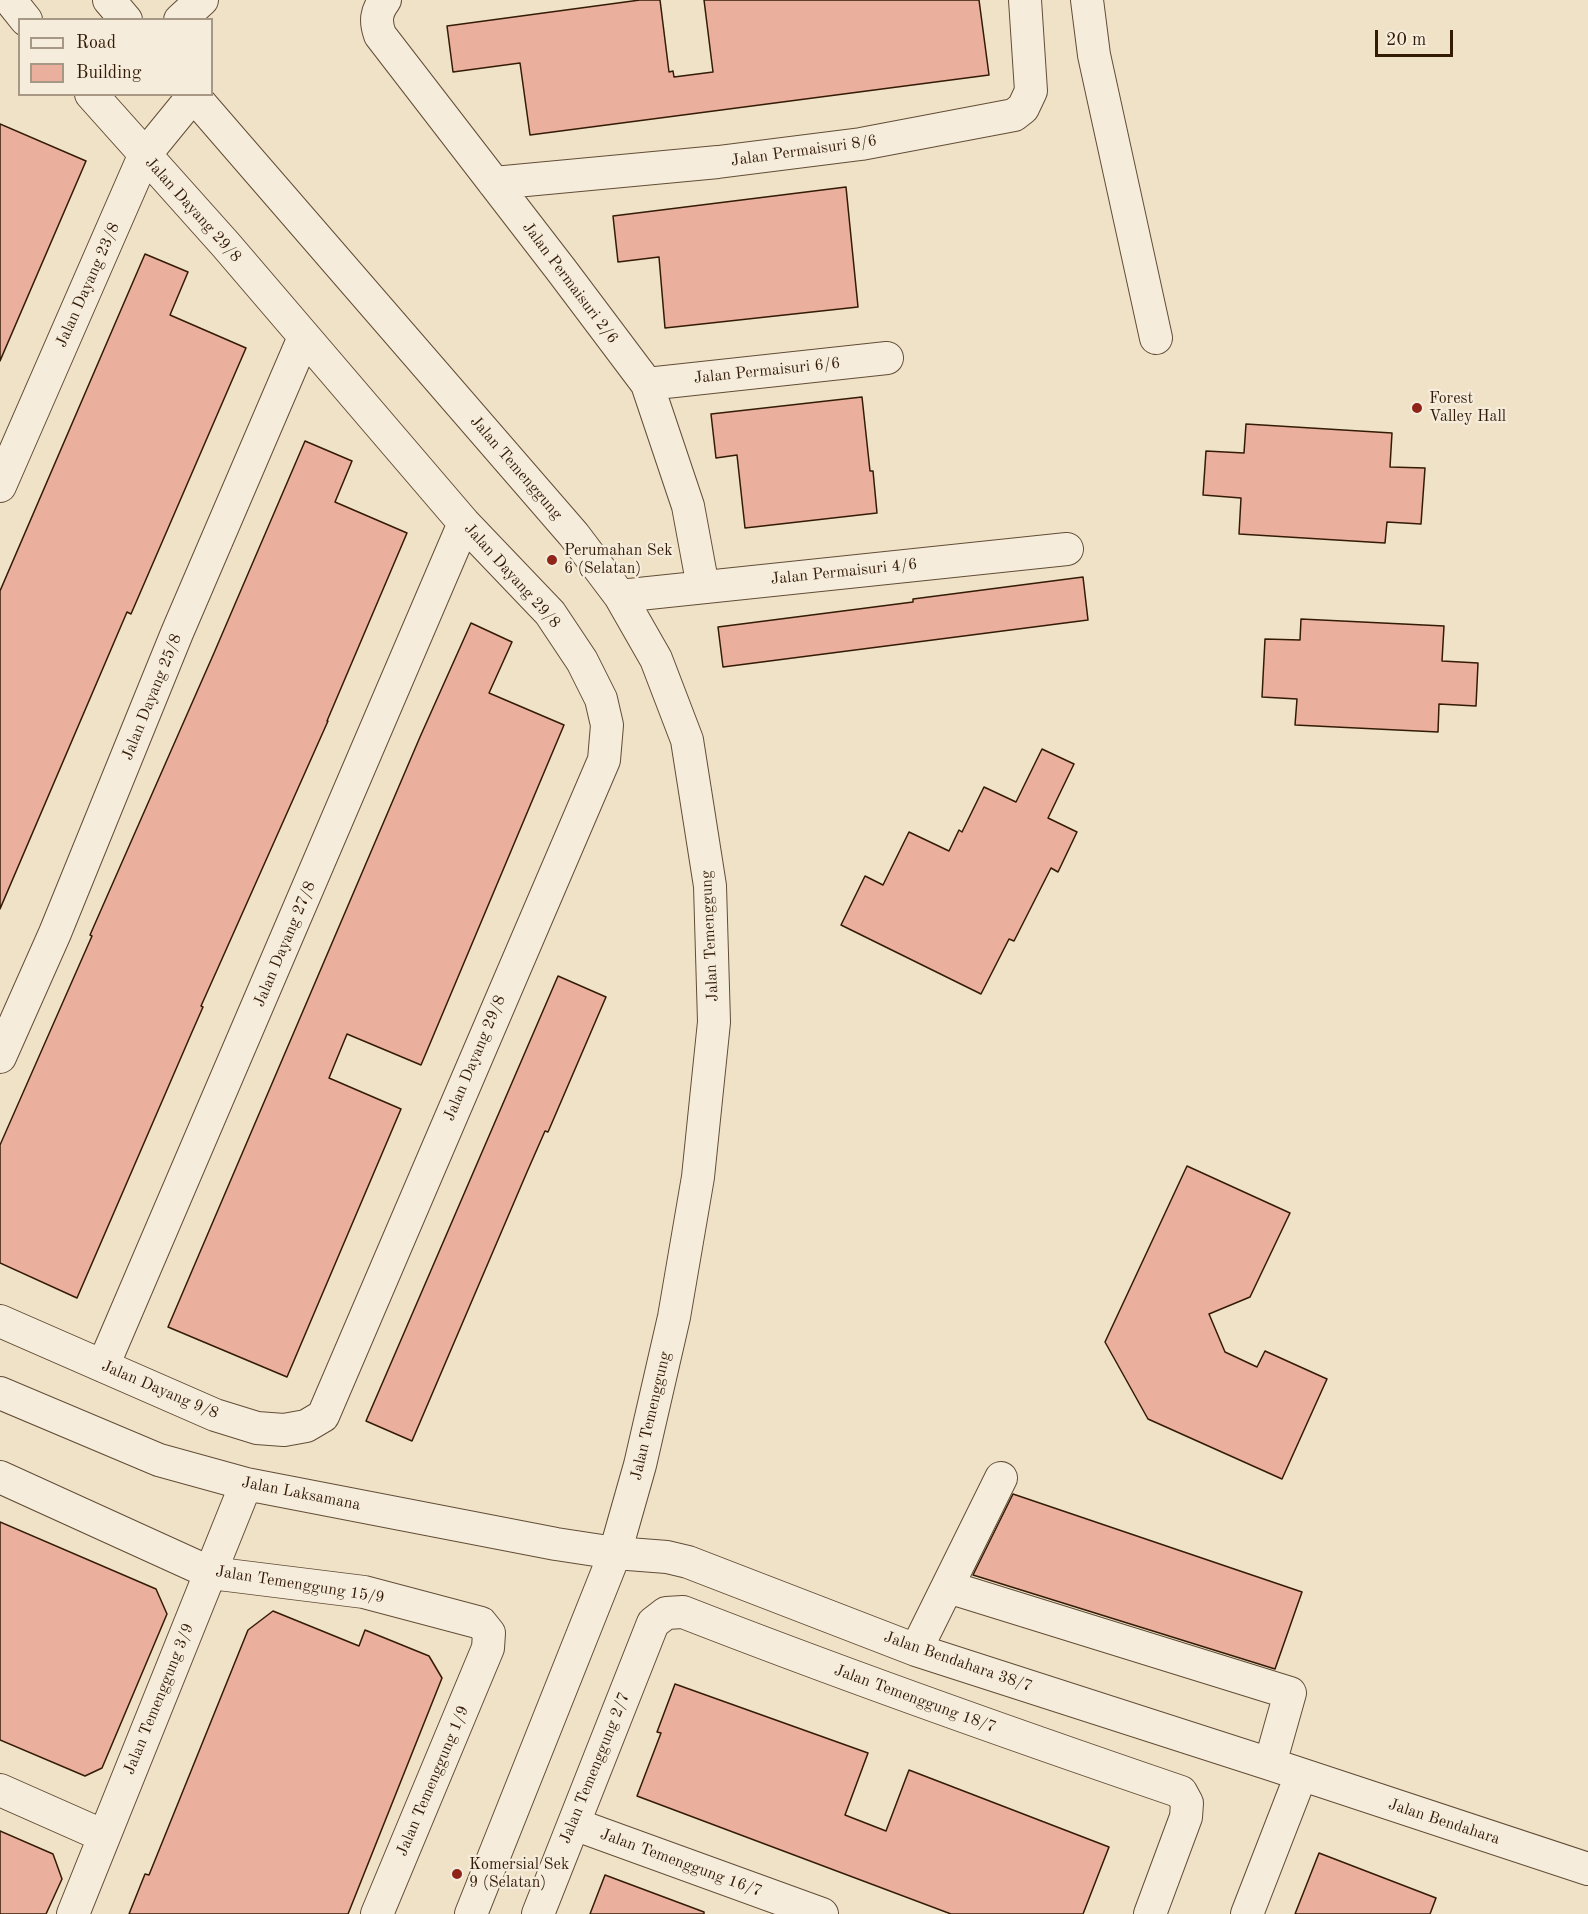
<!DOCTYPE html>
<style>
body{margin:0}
#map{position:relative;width:1588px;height:1914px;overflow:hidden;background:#f0e2c7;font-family:"Old Standard TT",serif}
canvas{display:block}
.legend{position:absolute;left:18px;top:18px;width:195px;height:78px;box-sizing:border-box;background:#f5ecdb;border:2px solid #a79886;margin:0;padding:8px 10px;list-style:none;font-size:18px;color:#331b06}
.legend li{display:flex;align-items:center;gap:12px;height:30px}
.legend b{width:30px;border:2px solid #a79886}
.scale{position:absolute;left:1375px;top:30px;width:78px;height:27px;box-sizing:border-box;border:3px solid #331b06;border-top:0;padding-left:8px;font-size:18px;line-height:21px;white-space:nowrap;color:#331b06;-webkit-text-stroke:4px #f5ecdb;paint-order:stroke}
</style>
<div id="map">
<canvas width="1588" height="1914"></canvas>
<ul class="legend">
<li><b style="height:8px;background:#f5ecdb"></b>Road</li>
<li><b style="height:16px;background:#ebb09d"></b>Building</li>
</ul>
<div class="scale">20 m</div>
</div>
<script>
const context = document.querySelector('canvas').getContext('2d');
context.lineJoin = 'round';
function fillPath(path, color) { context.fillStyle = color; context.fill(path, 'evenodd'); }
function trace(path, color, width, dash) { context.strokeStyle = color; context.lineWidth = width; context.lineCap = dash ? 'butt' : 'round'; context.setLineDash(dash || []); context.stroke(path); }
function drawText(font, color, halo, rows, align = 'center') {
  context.font = font + ' "Old Standard TT",serif'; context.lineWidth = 4.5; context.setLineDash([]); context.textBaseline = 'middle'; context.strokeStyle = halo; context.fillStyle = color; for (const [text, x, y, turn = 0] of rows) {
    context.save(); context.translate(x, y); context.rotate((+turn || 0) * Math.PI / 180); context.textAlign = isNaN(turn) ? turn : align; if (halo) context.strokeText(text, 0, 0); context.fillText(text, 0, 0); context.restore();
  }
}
const building = new Path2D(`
 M640 0H660L669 72 673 71 674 77 713 72 704 0H979L989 75 530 135 520 63 453 72 447 26Z
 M0 124 86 161 0 361Z
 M846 187 858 307 665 328 659 257 618 262 613 216Z
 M145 254 188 272 170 315 246 348 131 614 127 612 0 909V591Z
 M862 397 870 471H873L877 513 745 528 737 455 716 458 711 414Z
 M1246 424 1392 433 1390 467 1425 468 1421 524 1387 522 1385 543 1239 534 1241 498 1203 495 1206 451 1244 453Z
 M305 441 352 461 335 502 407 533 327 721H328L201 1006 203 1007 192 1032 77 1298 0 1263V1145L92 936 90 935 214 653Z
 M1083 577 1088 620 723 667 718 627 913 602V599Z
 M1301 619 1444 626 1442 661 1478 663 1476 706 1439 704 1438 732 1295 725 1297 699 1262 697 1265 639 1300 640Z
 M471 623 512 642 489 693 564 725 421 1065 347 1034 329 1078 401 1109 287 1377 168 1327 420 737Z
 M1042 749 1074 764 1048 818 1077 832 1058 872 1051 868 1014 941 1009 939 981 994 841 925 865 876 883 885 909 832 949 851 959 830 962 832 984 787 1016 802Z
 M558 976 606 997 548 1132 545 1131 527 1172 412 1441 366 1421Z
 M1187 1166 1290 1213 1250 1297 1209 1314 1225 1352 1257 1367 1265 1351 1327 1379 1282 1479 1148 1419 1105 1342Z
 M1013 1494 1302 1592 1275 1669 973 1575Z
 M0 1522 156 1589 167 1614 102 1768 85 1776 0 1740Z
 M273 1611 359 1646 365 1630 429 1656 442 1678 348 1914H129L145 1874 149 1875 248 1630Z
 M675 1684 868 1753 845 1815 886 1831 909 1770 1109 1847 1083 1914H951L637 1796 661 1733 657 1732Z
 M0 1831 53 1854 62 1879 46 1914H0Z
 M1319 1853 1436 1898 1430 1914H1295Z
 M605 1875 704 1912V1914H590Z`);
fillPath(building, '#ebb09d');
trace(building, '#331b06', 1.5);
const minor = new Path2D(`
 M10 0 26 20
 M109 0 126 20
 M385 0C376 12 375 21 380 35L562 271 647 384 688 506 703 587
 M1087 0 1094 55 1156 338
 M180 20 202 0
 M192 94 574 535 620 596 656 659 687 740 710 886 714 1022 698 1177 674 1317 640 1465 615 1553 471 1914
 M494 183 718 162 861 144 1014 115 1023 108 1031 91 1025 0
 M647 384 887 358
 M0 486 144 156 193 96
 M620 596 1067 549
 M0 1057 55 933 177 633 304 337
 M0 1321 215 1415 257 1428 284 1430 306 1426 323 1416 604 760 607 725 601 699 582 661 550 613 464 523 226 245 91 94
 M103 1366 464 523
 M0 1393 159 1460 246 1484 556 1544 615 1553 667 1557 688 1562 916 1650 1270 1764 1588 1869
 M0 1477 211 1573 364 1592 481 1623 489 1633 488 1648 377 1914
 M948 1587 1290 1693 1270 1764
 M916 1650 1001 1478
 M0 1790 104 1836
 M574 1824 822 1914
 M73 1914 246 1484
 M538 1914 653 1623 666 1613 683 1612C847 1676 1014 1735 1181 1792L1187 1803 1186 1817 1150 1914
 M1247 1914 1301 1775`);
trace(minor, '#624d36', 34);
trace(minor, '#f5ecdb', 32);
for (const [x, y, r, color] of [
 [1417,408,6,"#8f2418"],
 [552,560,6,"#8f2418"],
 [457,1874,6,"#8f2418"]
]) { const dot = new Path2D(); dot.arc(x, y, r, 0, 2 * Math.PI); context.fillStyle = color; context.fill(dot); trace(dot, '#f5ecdb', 2); }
drawText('16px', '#331b06', '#f5ecdb', [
 ["Jalan Permaisuri 8/6",804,151,-8],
 ["Jalan Dayang 29/8",193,210,48],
 ["Jalan Permaisuri 2/6",570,283,53],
 ["Jalan Dayang 23/8",88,285,-66],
 ["Jalan Permaisuri 6/6",767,371,-6],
 ["Jalan Temenggung",516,468,49],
 ["Jalan Permaisuri 4/6",844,572,-6],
 ["Jalan Dayang 29/8",512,576,48],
 ["Jalan Dayang 25/8",152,697,-68],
 ["Jalan Temenggung",710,936,-93],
 ["Jalan Dayang 27/8",285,944,-67],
 ["Jalan Dayang 29/8",475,1058,-67],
 ["Jalan Dayang 9/8",160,1390,23],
 ["Jalan Temenggung",651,1416,-77],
 ["Jalan Laksamana",301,1494,11],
 ["Jalan Temenggung 15/9",300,1585,9],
 ["Jalan Bendahara 38/7",958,1662,19],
 ["Jalan Temenggung 3/9",159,1699,-68],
 ["Jalan Temenggung 18/7",915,1699,20],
 ["Jalan Temenggung 2/7",595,1768,-68],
 ["Jalan Temenggung 1/9",433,1781,-67],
 ["Jalan Bendahara",1444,1822,18],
 ["Jalan Temenggung 16/7",681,1863,20]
]);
drawText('16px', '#331b06', '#f5ecdb', [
 ["Forest",1429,399],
 ["Valley Hall",1429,417],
 ["Perumahan Sek",564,551],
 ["6 (Selatan)",564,569],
 ["Komersial Sek",469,1865],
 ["9 (Selatan)",469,1883]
], 'left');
</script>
